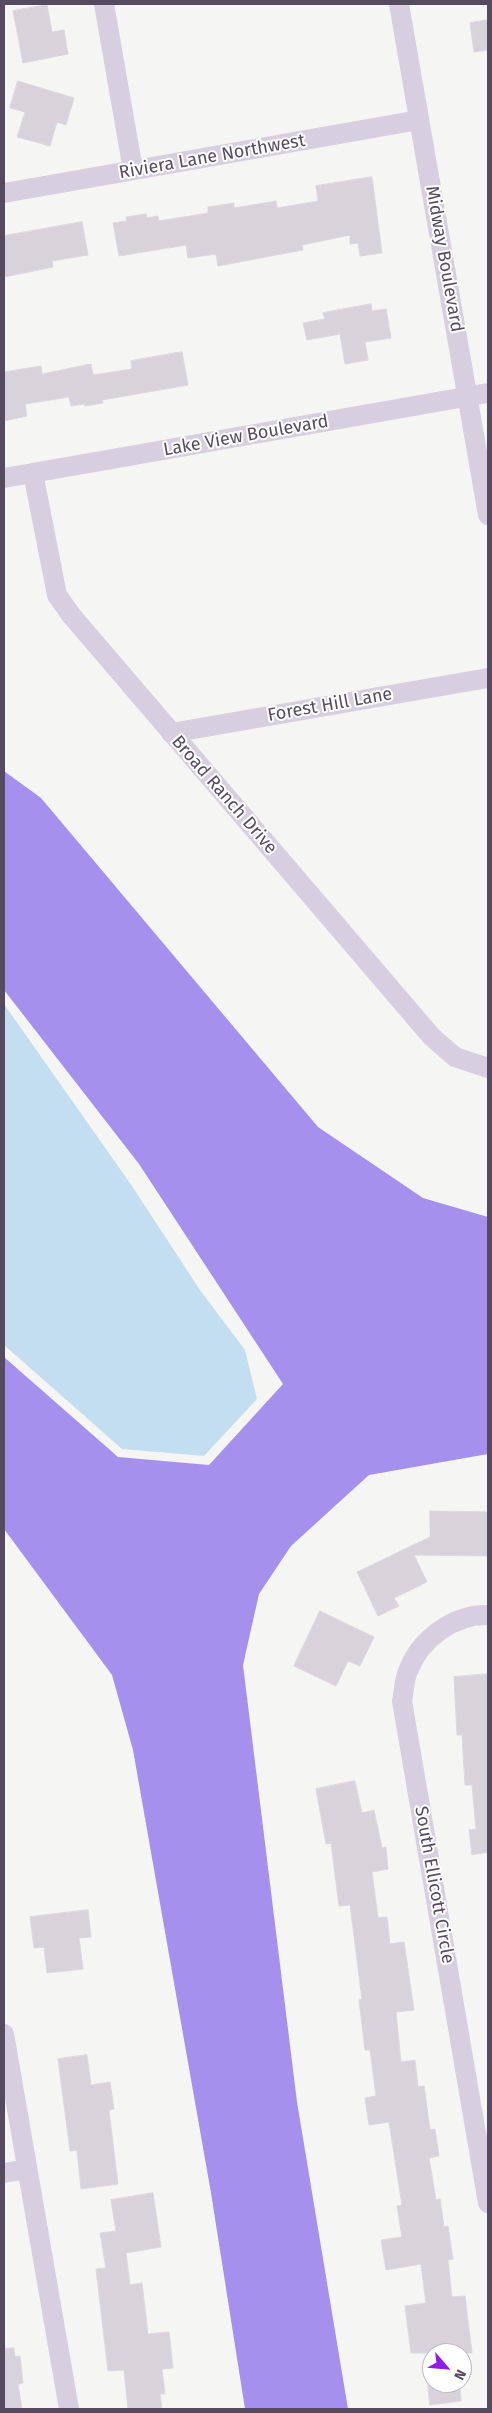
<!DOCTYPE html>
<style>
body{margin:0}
#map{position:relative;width:492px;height:2413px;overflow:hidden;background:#f5f5f3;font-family:"Fira Sans",sans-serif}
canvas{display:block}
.frame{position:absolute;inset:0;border:5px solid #554a60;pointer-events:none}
.north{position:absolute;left:422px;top:2343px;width:50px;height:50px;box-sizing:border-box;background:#fff;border:1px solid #bbb7bf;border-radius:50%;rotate:117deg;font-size:14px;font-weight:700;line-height:20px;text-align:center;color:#554a60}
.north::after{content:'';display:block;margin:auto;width:18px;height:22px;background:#901ce5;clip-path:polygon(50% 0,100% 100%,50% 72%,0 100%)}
</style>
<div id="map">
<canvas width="492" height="2413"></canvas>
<div class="frame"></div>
<div class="north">N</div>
</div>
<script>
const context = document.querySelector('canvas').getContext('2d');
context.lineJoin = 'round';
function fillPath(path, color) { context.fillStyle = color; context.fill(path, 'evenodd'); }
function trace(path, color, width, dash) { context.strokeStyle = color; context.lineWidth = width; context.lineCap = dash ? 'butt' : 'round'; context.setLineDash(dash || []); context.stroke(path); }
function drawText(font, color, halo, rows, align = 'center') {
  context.font = font + ' "Fira Sans",sans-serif'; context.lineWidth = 4; context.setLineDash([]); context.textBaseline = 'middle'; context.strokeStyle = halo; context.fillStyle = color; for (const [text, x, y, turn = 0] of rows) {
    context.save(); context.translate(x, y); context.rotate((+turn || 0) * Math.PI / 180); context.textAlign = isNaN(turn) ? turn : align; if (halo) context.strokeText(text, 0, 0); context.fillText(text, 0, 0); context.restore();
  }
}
fillPath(new Path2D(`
 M4 1004 132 1186 200 1290 245 1350 257 1399 204 1456 122 1449 4 1345Z`), '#c3def0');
fillPath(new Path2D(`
 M4 771 41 798 318 1127 423 1198 488 1217V1454L369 1475 291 1546 259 1594 243 1665 297 2102 348 2409H245L211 2193 133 1750 112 1675 4 1529V1357L118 1457 209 1465 283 1384 139 1164 4 990Z`), '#a591ed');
const building = new Path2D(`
 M47 5 52 32 64 30 68 54 23 63 13 11Z
 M488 20V50L474 52 470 23Z
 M18 81 74 98 66 125 57 122 50 146 17 137 25 112 10 108Z
 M372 177 382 253 360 256 358 243 350 244V235L302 245 303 250 218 266 216 254 188 258 186 245 119 256 113 223 127 221 126 217 146 214 147 218 158 216 159 221 208 213V207L234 203V208L276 201 277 208 318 201 316 186Z
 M82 222 88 255 52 261 53 267 4 277V236Z
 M371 304 372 311 386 309 391 338 365 342 368 360 345 364 340 334 307 340 303 323 325 319 323 313Z
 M182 352 188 385 102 400 103 403 85 406 84 404 71 406 69 397 25 404 27 416 4 421V372L41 366 42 374 91 364 93 375 132 369 131 361Z
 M430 1511 488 1512V1556L414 1555 427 1582 394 1598 399 1606 378 1616 357 1572 430 1537Z
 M320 1611 374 1637 360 1666 348 1661 336 1686 294 1666Z
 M488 1674V1852L472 1855 469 1830 476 1829 472 1785H465L462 1735H457L454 1677Z
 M355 1781 362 1813 374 1810 382 1848 386 1847 388 1869 372 1872 378 1918 387 1917 390 1944 404 1942 414 2010 396 2012 401 2062 415 2060 418 2087 424 2086 430 2130 435 2129 439 2156 429 2158 436 2200 440 2199 444 2227 448 2226 453 2259 448 2260 452 2297 465 2296 472 2353H411L405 2306 426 2303 421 2264 386 2270 381 2240 402 2237 397 2206 402 2205 389 2122 369 2125 365 2098 376 2096 370 2050H365L359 2000 362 1999 350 1905 339 1906 331 1843 326 1844 316 1789Z
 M88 1910 91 1937 79 1938 83 1969 47 1973 44 1947 34 1948 30 1917Z
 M87 2055 91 2085 110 2082 114 2109 109 2110 118 2184 81 2189 77 2150 70 2151 58 2059Z
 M153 2193 161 2247 126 2253 130 2285 142 2283 148 2334 169 2332 173 2368 162 2369 165 2394H160L162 2409H128L124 2370 108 2371 96 2269 106 2268 100 2233 116 2231 111 2200Z
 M14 2348 15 2357 20 2356 23 2383 18 2384 22 2409H4V2349Z
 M428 2383H460L461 2401 430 2405Z`);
fillPath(building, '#d8d2da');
trace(building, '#dcd7de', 1);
trace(new Path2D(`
 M104 4 133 170
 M399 4 488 515
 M4 193 419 120
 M33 473 57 595 71 615 432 1037 455 1057 488 1068
 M4 478 488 393
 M171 733 488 678
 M488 1615C454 1614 420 1639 408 1671 404 1680 404 1692 402 1701L488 2203
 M4 2034 69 2409
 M4 2173 27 2169`), '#d7cfdf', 20);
drawText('18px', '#554a60', '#fff', [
 ["Riviera Lane Northwest",212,157,-10],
 ["Midway Boulevard",444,259,80],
 ["Lake View Boulevard",246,436,-10],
 ["Forest Hill Lane",330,705,-10],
 ["Broad Ranch Drive",224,795,49],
 ["South Ellicott Circle",434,1885,80]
]);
</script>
